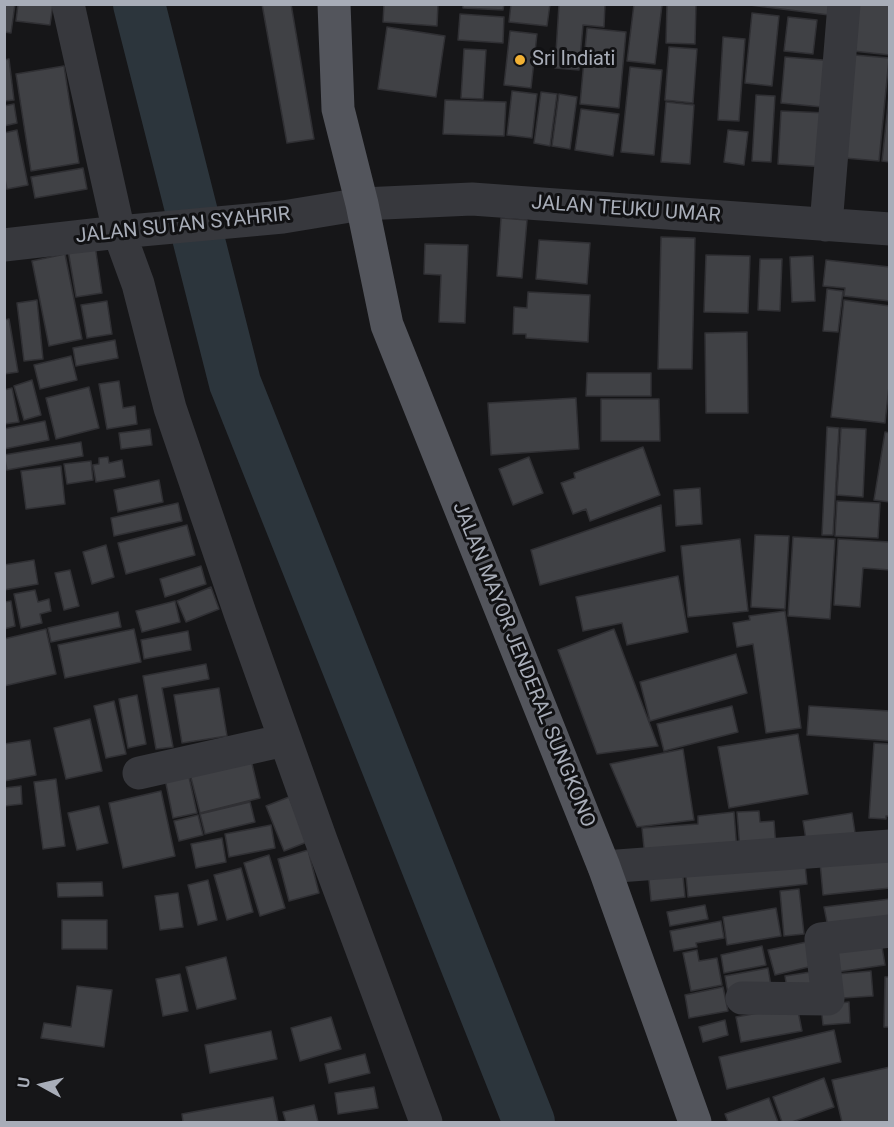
<!DOCTYPE html>
<style>
body{margin:0}
#map{position:relative;width:894px;height:1127px;overflow:hidden;background:#161618;font-family:Roboto,sans-serif}
canvas{display:block}
.frame{position:absolute;inset:0;border:6px solid #a8adb8;pointer-events:none}
.north{position:absolute;left:12px;top:1055px;width:60px;height:60px;-webkit-text-stroke:4px #111113;paint-order:stroke;rotate:278deg;font-size:16px;font-weight:700;line-height:24px;text-align:center;color:#a8adb8}
.north::after{content:'';display:block;margin:auto;width:21px;height:27px;background:#a8adb8;clip-path:polygon(50% 0,100% 100%,50% 72%,0 100%)}
</style>
<div id="map">
<canvas width="894" height="1127"></canvas>
<div class="frame"></div>
<div class="north">U</div>
</div>
<script>
const context = document.querySelector('canvas').getContext('2d');
context.lineJoin = 'round';
function trace(path, color, width, dash) { context.strokeStyle = color; context.lineWidth = width; context.lineCap = dash ? 'butt' : 'round'; context.setLineDash(dash || []); context.stroke(path); }
function fillPath(path, color) { context.fillStyle = color; context.fill(path, 'evenodd'); }
function drawText(font, color, halo, rows, align = 'center') {
  context.font = font + ' Roboto,sans-serif'; context.lineWidth = 6; context.setLineDash([]); context.textBaseline = 'middle'; context.strokeStyle = halo; context.fillStyle = color; for (const [text, x, y, turn = 0] of rows) {
    context.save(); context.translate(x, y); context.rotate((+turn || 0) * Math.PI / 180); context.textAlign = isNaN(turn) ? turn : align; if (halo) context.strokeText(text, 0, 0); context.fillText(text, 0, 0); context.restore();
  }
}
trace(new Path2D(`
 M139 4 235 383 529 1122`), '#2c353c', 52);
const building = new Path2D(`
 M4 4H15L11 33 4 32Z
 M18 4H53L50 25 16 21Z
 M262 4H291L314 139 287 143Z
 M384 4H438L437 26 383 22Z
 M463 4H504L503 10 463 8Z
 M511 4H550L547 26 509 22Z
 M559 4H605L604 27 583 25 579 70 555 68Z
 M634 4 662 5 655 64 627 61Z
 M667 4H696L695 44 666 43Z
 M742 4H830L829 15Z
 M857 4H890V55L853 51Z
 M752 13 779 16 772 86 745 83Z
 M460 14 504 17 503 43 458 40Z
 M788 17 817 20 813 54 784 51Z
 M387 27 445 36 436 97 378 89Z
 M587 28 626 32 619 108 580 104Z
 M510 31 537 34 531 88 504 85Z
 M723 37 745 39 739 121 718 120Z
 M669 47 697 49 693 103 665 100Z
 M464 49 486 50 483 99 461 98Z
 M843 54 889 58 879 161 833 157Z
 M785 57 836 61 832 108 781 103Z
 M9 59 14 100 4 101V60Z
 M64 66 79 163 31 171 16 74Z
 M630 67 662 70 654 155 621 152Z
 M890 86V162L882 161Z
 M512 91 537 94 532 138 507 135Z
 M541 92 557 94 550 146 534 143Z
 M559 94 577 97 570 149 552 146Z
 M756 95 775 96 771 162 752 161Z
 M445 100 506 102 504 136 443 134Z
 M666 102 694 105 690 164 661 162Z
 M14 104 17 123 4 126V106Z
 M581 109 619 114 613 156 575 150Z
 M781 111 828 113 825 167 778 164Z
 M17 130 28 185 7 189 4 175V133Z
 M728 130 748 132 744 165 724 162Z
 M83 168 87 189 35 198 31 177Z
 M501 218 527 220 522 278 497 276Z
 M661 237 695 238 692 369H658Z
 M539 240 590 243 587 284 536 279Z
 M425 244 468 245 465 323 439 322 441 275 424 274Z
 M95 245 102 293 76 297 68 250Z
 M65 254 82 339 49 346 32 261Z
 M706 255 750 256 748 313 704 312Z
 M813 256 815 301 792 302 790 257Z
 M760 259H782L780 311 758 310Z
 M826 260 890 267V301L844 296 845 288 823 286Z
 M827 289 843 291 838 332 823 331Z
 M528 292 590 295 588 342 526 338V334H513L514 307 527 308Z
 M37 300 43 359 24 361 17 303Z
 M844 300 890 306V377L885 423 831 417Z
 M107 301 112 334 87 338 81 305Z
 M9 319 18 372 4 374V320Z
 M747 332 748 413H706L705 333Z
 M115 340 118 358 76 366 73 348Z
 M71 356 77 380 40 389 34 365Z
 M587 373H651V396H586Z
 M32 380 41 415 24 420 14 386Z
 M119 381 123 408 135 406 137 424 107 429 99 384Z
 M89 387 99 428 56 439 46 398Z
 M12 388 19 422 4 424V390Z
 M576 398 579 449 491 455 488 403Z
 M601 399H659L660 441H601Z
 M45 421 49 440 4 449V429Z
 M827 427 839 428 833 535H822Z
 M841 428 866 429 863 497 837 495Z
 M150 429 152 445 121 449 119 433Z
 M885 432 890 433V502L874 500Z
 M81 442 83 456 7 470 4 455Z
 M643 447 660 495 590 521 586 509 573 514 561 483 575 478 574 473Z
 M108 457 109 463 122 460 125 477 96 482 93 465 99 464V458Z
 M529 457 543 493 513 505 499 469Z
 M91 461 93 480 67 484 64 464Z
 M61 466 65 504 26 509 21 471Z
 M159 480 163 502 118 512 114 490Z
 M700 488 702 524 676 526 674 490Z
 M837 501 880 503 878 538 835 536Z
 M178 503 182 521 114 536 111 518Z
 M661 505 665 551 540 585 531 550Z
 M187 525 195 555 126 574 118 543Z
 M755 535 789 536 785 609 751 607Z
 M793 537 835 539 830 619 788 616Z
 M740 539 748 611 688 617 681 546Z
 M838 539 890 542V570L863 568 860 607 834 605Z
 M106 545 114 577 92 584 83 552Z
 M34 560 38 584 4 590V565Z
 M201 566 206 584 165 597 160 579Z
 M70 570 79 606 64 610 55 573Z
 M678 576 688 632 627 645 622 623 583 631 576 597Z
 M211 587 219 609 186 622 177 601Z
 M35 590 38 602 49 599 51 611 40 614 42 623 21 628 14 594Z
 M11 601 15 626 4 629V602Z
 M175 601 180 622 142 632 136 611Z
 M785 611 801 728 766 733 753 644 737 647 733 623 750 620 749 616Z
 M118 612 121 627 51 642 48 628Z
 M46 629 56 674 4 686V639Z
 M134 629 141 662 65 678 58 645Z
 M614 629 658 746 597 754 558 650Z
 M188 631 191 650 144 659 141 640Z
 M736 654 747 693 650 721 640 682Z
 M206 664 209 679 162 688 173 747 156 749 143 676Z
 M219 688 227 736 182 743 174 695Z
 M137 695 146 744 128 748 119 699Z
 M114 701 126 754 106 758 94 706Z
 M732 706 738 732 664 751 657 724Z
 M809 706 890 711V741L807 735Z
 M90 719 102 771 66 779 54 728Z
 M798 734 808 794 729 808 718 747Z
 M30 740 36 775 4 781V744Z
 M874 743 890 744V816H886V819L869 818Z
 M683 749 694 820 637 827 610 764Z
 M249 751 260 798 200 813 188 766Z
 M187 768 197 813 173 818 164 774Z
 M56 779 65 846 43 849 34 782Z
 M21 786 22 804 4 806V788Z
 M161 791 175 856 123 868 109 803Z
 M289 797 307 842 284 851 266 806Z
 M250 802 255 822 205 834 200 814Z
 M99 806 108 843 77 850 68 813Z
 M759 811 760 822 774 821 776 848 740 850 737 812Z
 M734 812 737 851 645 858 642 828 698 824V816Z
 M852 813 856 839 807 846 803 821Z
 M198 815 203 835 179 841 174 821Z
 M271 825 275 848 229 857 225 834Z
 M222 838 226 862 196 868 191 844Z
 M308 850 319 893 289 901 278 859Z
 M804 854 807 884 688 897 685 866Z
 M890 854V888L823 895 820 862Z
 M269 855 285 908 260 916 244 863Z
 M682 866 685 897 651 901 648 870Z
 M241 868 253 912 227 920 214 875Z
 M208 880 217 920 198 925 188 885Z
 M102 882 103 896 58 897 57 883Z
 M799 889 804 934 784 936 780 891Z
 M178 893 183 927 160 930 155 896Z
 M890 899V931L830 937 824 907Z
 M705 905 708 919 670 926 667 912Z
 M776 908 781 936 727 945 723 917Z
 M62 920H107V949H62Z
 M721 921 724 938 696 943 697 947 674 951 670 931Z
 M880 935 885 965 837 972 833 942Z
 M821 939 825 963 775 975 768 950Z
 M762 946 766 965 724 973 721 955Z
 M697 950 699 961 717 958 722 985 691 991 683 953Z
 M226 957 236 999 197 1009 186 967Z
 M768 968 772 992 729 1000 725 976Z
 M817 971 820 991 788 996 785 976Z
 M871 971 873 996 828 999 826 975Z
 M180 974 188 1011 163 1016 156 979Z
 M885 977H890V1027H884Z
 M77 986 112 990 104 1047 41 1038 44 1023 71 1027Z
 M723 987 728 1011 689 1018 685 995Z
 M849 1002 850 1023 823 1025 821 1005Z
 M797 1006 802 1031 741 1042 736 1017Z
 M331 1017 341 1049 300 1061 291 1028Z
 M725 1020 728 1035 703 1042 699 1027Z
 M834 1030 841 1062 727 1089 719 1057Z
 M271 1031 277 1059 210 1073 205 1045Z
 M365 1054 370 1073 329 1083 325 1064Z
 M890 1067V1122H842L832 1080Z
 M824 1078 834 1107 792 1122H782L773 1097Z
 M374 1087 378 1108 338 1114 335 1093Z
 M273 1097 278 1122H183L182 1114Z
 M769 1098 778 1122H728L725 1114Z
 M314 1105 318 1122H286L283 1112Z`);
fillPath(building, '#404145');
trace(building, '#303034', 1.5);
trace(new Path2D(`
 M68 4 119 232 138 284 170 408 240 613 321 840 426 1122
 M826 225 844 4
 M4 245 119 232 283 217 362 204 472 199 890 229
 M139 773 285 740
 M604 867 890 846
 M742 998 828 999 821 939 890 931`), '#37383d', 33);
trace(new Path2D(`
 M334 4 338 109 362 204 387 325 604 867 695 1122`), '#53555c', 33);
for (const [x, y, r, color] of [
 [520,60,6,"#f2b134"]
]) { const dot = new Path2D(); dot.arc(x, y, r, 0, 2 * Math.PI); context.fillStyle = color; context.fill(dot); trace(dot, '#111113', 2); }
drawText('20px', '#a8adb8', '#111113', [
 ["Sri Indiati",532,60]
], 'left');
drawText('20px', '#a8adb8', '#111113', [
 ["JALAN TEUKU UMAR",626,210,4],
 ["JALAN SUTAN SYAHRIR",183,226,-6],
 ["JALAN MAYOR JENDERAL SUNGKONO",523,665,68]
]);
</script>
